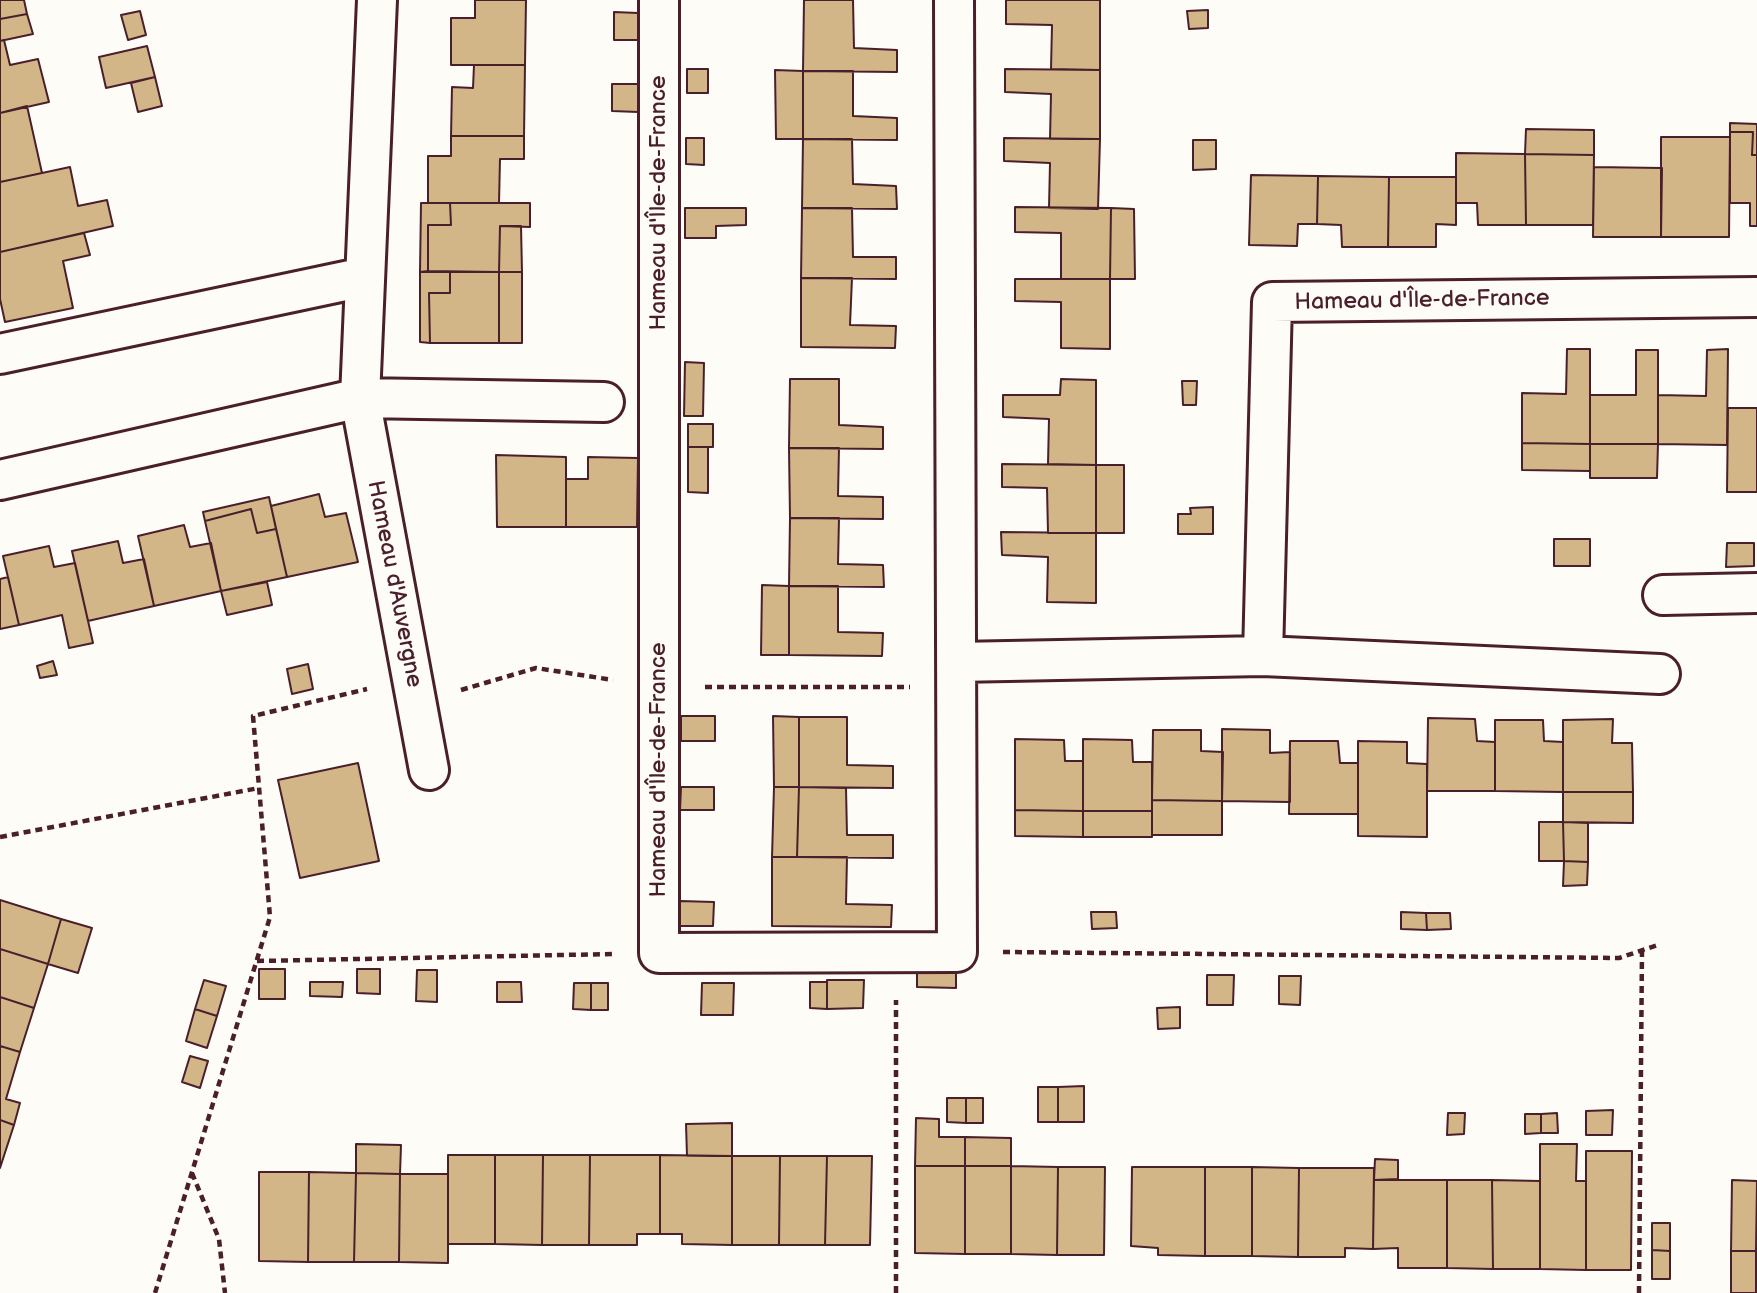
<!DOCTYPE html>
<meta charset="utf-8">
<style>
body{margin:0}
canvas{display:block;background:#fdfcf7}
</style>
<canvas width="1757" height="1293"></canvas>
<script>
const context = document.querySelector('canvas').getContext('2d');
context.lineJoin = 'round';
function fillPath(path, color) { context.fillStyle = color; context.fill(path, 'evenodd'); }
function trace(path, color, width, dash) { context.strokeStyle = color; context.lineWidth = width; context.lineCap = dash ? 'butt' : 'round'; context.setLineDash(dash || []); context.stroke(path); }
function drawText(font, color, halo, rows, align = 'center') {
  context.font = font + ' "Balsamiq Sans",sans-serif'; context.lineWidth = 5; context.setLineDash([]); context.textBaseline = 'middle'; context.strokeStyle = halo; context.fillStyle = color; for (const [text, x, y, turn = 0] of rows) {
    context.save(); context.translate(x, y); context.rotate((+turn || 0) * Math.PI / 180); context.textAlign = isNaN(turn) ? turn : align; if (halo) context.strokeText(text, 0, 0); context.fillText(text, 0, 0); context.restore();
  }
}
const building = new Path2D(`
 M0 0H24L27 14 0 19Z
 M475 0H526L525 65H451V18H475Z
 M804 0H853L854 48 897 50V72L803 71Z
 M1006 0H1100V70L1051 69 1052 25 1006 24Z
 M1208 10V28L1189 29 1187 11Z
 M140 11 146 35 128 40 121 15Z
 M614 12 638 13V40H614Z
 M27 14 33 34 0 41V19Z
 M4 40 10 65 38 59 49 102 0 113V41Z
 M147 46 155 77 106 88 99 57Z
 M474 65H525L524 136H451L452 87 473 88Z
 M687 69H708V93H687Z
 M1005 69 1100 70V139H1050L1051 94 1005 92Z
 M775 70 803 71V139H776Z
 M803 71H853V116L897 118V140L803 139Z
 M155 77 162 106 138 112 131 83Z
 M612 84H638V112L612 111Z
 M27 106 42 173 0 182V113Z
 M1730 123 1757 124V155H1752L1753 132H1730Z
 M1526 129 1594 130V155L1525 154Z
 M1730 132H1753L1752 155H1757V226H1750V203H1730Z
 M451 136H524V159H500L499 203H428V156H451Z
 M1661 137H1730L1729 237H1661Z
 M686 138H704V165L686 164Z
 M1004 138 1100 139 1098 209 1049 208 1050 163 1004 161Z
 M803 139H852L853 184 896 186 897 209 802 208Z
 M1193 140H1216V169L1193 170Z
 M1456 153 1525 154 1526 225H1478L1477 203H1456Z
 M1525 154 1594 155 1593 225H1526Z
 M70 167 78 206 107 200 113 226 0 252V182Z
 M1594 167 1662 168 1661 237H1593Z
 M1251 175 1318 176 1317 224H1298L1297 246 1249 245Z
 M1318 176 1389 177 1388 247H1342L1341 225 1317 224Z
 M1389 177H1456V225L1436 224V247H1388Z
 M421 203H450L451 225H428V271L420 272Z
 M450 203H530V227L500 226 499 272 428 271V225H451Z
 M1015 207 1111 208 1110 279H1061V233L1015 232Z
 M685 208H746V225L716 226V238H685Z
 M802 208H852L853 257H896V279L801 278Z
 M1111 208 1134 209 1135 279H1110Z
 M500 226H521L522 272H499Z
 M84 233 90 255 63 261 73 308 5 322 0 299V252Z
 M420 272H450V293H429L430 343 420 342Z
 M450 272H499V343H430L429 293H450Z
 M499 272H522V343H499Z
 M801 278H852L850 325 896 326 895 348 801 347Z
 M1015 279H1110V349L1061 348V302L1015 301Z
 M1567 349H1590V444L1522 443V393L1566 394Z
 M1728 349 1727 445 1658 444V395L1706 396 1707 350Z
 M1636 350H1658V444H1590V395H1636Z
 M685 362 704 363 703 416H684Z
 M790 379H839V425L883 427V449L789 448Z
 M1061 379 1096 380V465L1048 464 1049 419 1003 417V395H1060Z
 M1182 381H1197L1196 405H1183Z
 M1728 408H1757V492H1727Z
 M688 424H713V447H688Z
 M1522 443 1590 444V471L1522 470Z
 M1590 444H1658L1657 478H1590Z
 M688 447H708V493L688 492Z
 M789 448H839L838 496 883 497V519L790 518Z
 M496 455 566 457V527H497Z
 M588 457 638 458 637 527H566V479H588Z
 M1002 464 1096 465V533H1048L1047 488 1002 487Z
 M1096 465H1124V533H1096Z
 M319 494 325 517 346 513 358 562 287 577 271 506Z
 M269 497 276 529 257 533 251 509 205 521 203 512Z
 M1213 507V534H1178V514H1191L1190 508Z
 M251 509 257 533 276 529 287 577 221 591 205 521Z
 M790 518H839L838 564 883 565 884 587 789 586Z
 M184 525 190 547 211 543 221 591 154 606 138 536Z
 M1001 532 1096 533V603L1047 602 1048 557 1002 555Z
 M1554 539H1590V566H1554Z
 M118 541 123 563 144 559 154 606 88 621 72 551Z
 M1727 543H1754V566L1726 567Z
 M49 546 54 567 75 563 93 643 69 648 62 615 19 625 3 556Z
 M8 577 19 625 0 629V579Z
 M267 582 272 605 227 615 221 591Z
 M762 585 789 586V655H761Z
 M789 586H838V632L883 633 882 656 789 655Z
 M53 661 57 675 40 678 37 666Z
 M308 664 313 689 292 694 287 669Z
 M681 716H715V741H681Z
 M773 716 799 717V787H774Z
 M799 717H847V765L893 766V788L799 787Z
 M1428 718 1475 719 1477 741 1495 742V791H1427Z
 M1613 719 1612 743H1632L1633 792H1563V720Z
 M1495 720H1543L1544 741 1563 742V792L1495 791Z
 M1222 729 1270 730V753L1290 752V802L1222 801Z
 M1153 730H1201V751L1223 752 1222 801 1152 800Z
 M1015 739 1064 740 1065 761H1083V811L1015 810Z
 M1083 739 1132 740 1133 762H1152V811H1083Z
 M1290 741H1338L1340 763H1358V814H1289Z
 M1358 741 1407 742V763L1427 764V837L1358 836Z
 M358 763 379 861 300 878 278 780Z
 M681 787H714V810H680Z
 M774 787H799L797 857H772Z
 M799 787 846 788 847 835H893V858L797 857Z
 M1563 792H1633V823L1563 822Z
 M1152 800 1222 801V835H1152Z
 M1015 810 1083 811V837L1015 836Z
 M1083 811H1152V837H1083Z
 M1539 822H1563L1564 861H1539Z
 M1563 822 1588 823V862L1564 861Z
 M772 857H847L846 904 892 905 891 927 772 926Z
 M1564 861 1588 862 1587 885 1563 886Z
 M0 900 61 919 48 964 0 949Z
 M680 901 714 902 713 926H680Z
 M1091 912H1116L1117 928 1092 929Z
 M1401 912 1426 913 1427 930 1401 929Z
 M1426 913H1450L1451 929 1427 930Z
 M61 919 92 928 78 973 48 964Z
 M0 949 48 964 34 1008 0 997Z
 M259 969H285V999H259Z
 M357 969H380V994L357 993Z
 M417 970H437V1002L416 1001Z
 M917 972 956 973V988L917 987Z
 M1207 975H1234L1233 1005H1207Z
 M1279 976H1301L1300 1005 1279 1004Z
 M204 980 226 986 217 1016 195 1009Z
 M827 980H864L863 1008 827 1009Z
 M310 982H343L342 997 310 996Z
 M497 982H521L522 1002H497Z
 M810 982H827V1009L810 1008Z
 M574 983H591V1010L573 1009Z
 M591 983H608V1010H591Z
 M702 983H734L733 1015H701Z
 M0 997 34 1008 20 1052 0 1046Z
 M1180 1007V1028L1158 1029 1157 1008Z
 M195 1009 217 1016 207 1048 186 1041Z
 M0 1046 20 1052 6 1099 20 1103 14 1125 0 1120Z
 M190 1056 208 1061 200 1088 182 1082Z
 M1084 1086V1122H1058V1087Z
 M1038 1087H1058V1122H1038Z
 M947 1098H966V1123L947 1122Z
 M966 1098H983V1123H966Z
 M1613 1110 1612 1135H1586V1111Z
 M1448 1113H1465L1464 1134 1447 1135Z
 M1557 1113 1558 1133H1541V1114Z
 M1525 1114H1541V1133L1525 1134Z
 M916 1118 939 1119V1137H965V1166H915Z
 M0 1120 14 1125 0 1168Z
 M732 1123V1156H687L686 1124Z
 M965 1137 1011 1138V1166H965Z
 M356 1144 401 1145 400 1174 356 1173Z
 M1540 1144H1577L1576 1181H1586V1270L1540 1269Z
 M1586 1151H1632L1631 1270H1586Z
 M448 1155H495V1244H448Z
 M495 1155H543L542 1245 495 1244Z
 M543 1155H590L589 1245H542Z
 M590 1155H660V1234H637V1245H589Z
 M660 1155 732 1156V1245L682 1244V1234H660Z
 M732 1156H780L779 1245H732Z
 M780 1156H827L825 1245H779Z
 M827 1156H872L870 1245H825Z
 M1375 1159 1398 1160V1179L1374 1180Z
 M915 1166H965V1254L915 1253Z
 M965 1166H1011V1254H965Z
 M1011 1166 1058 1167 1057 1255 1011 1254Z
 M1058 1167H1105L1104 1255H1057Z
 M1132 1167H1205V1256L1158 1255V1248L1131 1246Z
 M1205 1167H1252V1256H1205Z
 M1252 1167 1299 1168 1298 1257 1252 1256Z
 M1299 1168H1374L1373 1249 1345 1248V1257H1298Z
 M259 1172H309L308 1262 259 1261Z
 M309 1172 356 1173 354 1262H308Z
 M356 1173 400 1174 399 1262H354Z
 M400 1174H448V1263L399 1262Z
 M1374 1180H1447V1268H1398V1248L1373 1249Z
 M1447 1180H1492L1493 1269 1447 1268Z
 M1492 1180 1540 1181V1269H1493Z
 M1732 1180 1757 1181 1756 1251H1731Z
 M1757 1181V1251H1756Z
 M1652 1223H1670V1251L1652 1250Z
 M1652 1250 1670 1251V1279H1652Z
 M1731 1251H1756V1293H1731Z`);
fillPath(building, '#d2b687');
trace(building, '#4a1f2b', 2);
const minor = new Path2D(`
 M377 0 360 398 429 770
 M659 0V953L957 952 954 0
 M0 354 364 277
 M0 480 360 398 604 402
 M1663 595 1757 593
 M1263 656 1272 302 1757 297
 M957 662 1263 656 1660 674`);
trace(minor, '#4a1f2b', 44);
trace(new Path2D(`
 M705 687H910
 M461 690 536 668 613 680
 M0 837 259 788
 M1003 952 1619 958 1658 945
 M257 961 613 954
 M192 1173 219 1239 225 1293
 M155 1293 270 917 253 716 367 689
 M896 1293V1000
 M1639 1293 1642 950`), '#4a1f2b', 4.5, [7, 5]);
trace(minor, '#fdfcf7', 38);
drawText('23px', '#4a1f2b', '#fdfcf7', [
 ["Hameau d'Île-de-France",659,203,-90],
 ["Hameau d'Île-de-France",1422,301,-1],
 ["Hameau d'Auvergne",394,584,79],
 ["Hameau d'Île-de-France",659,770,-90]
]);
</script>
